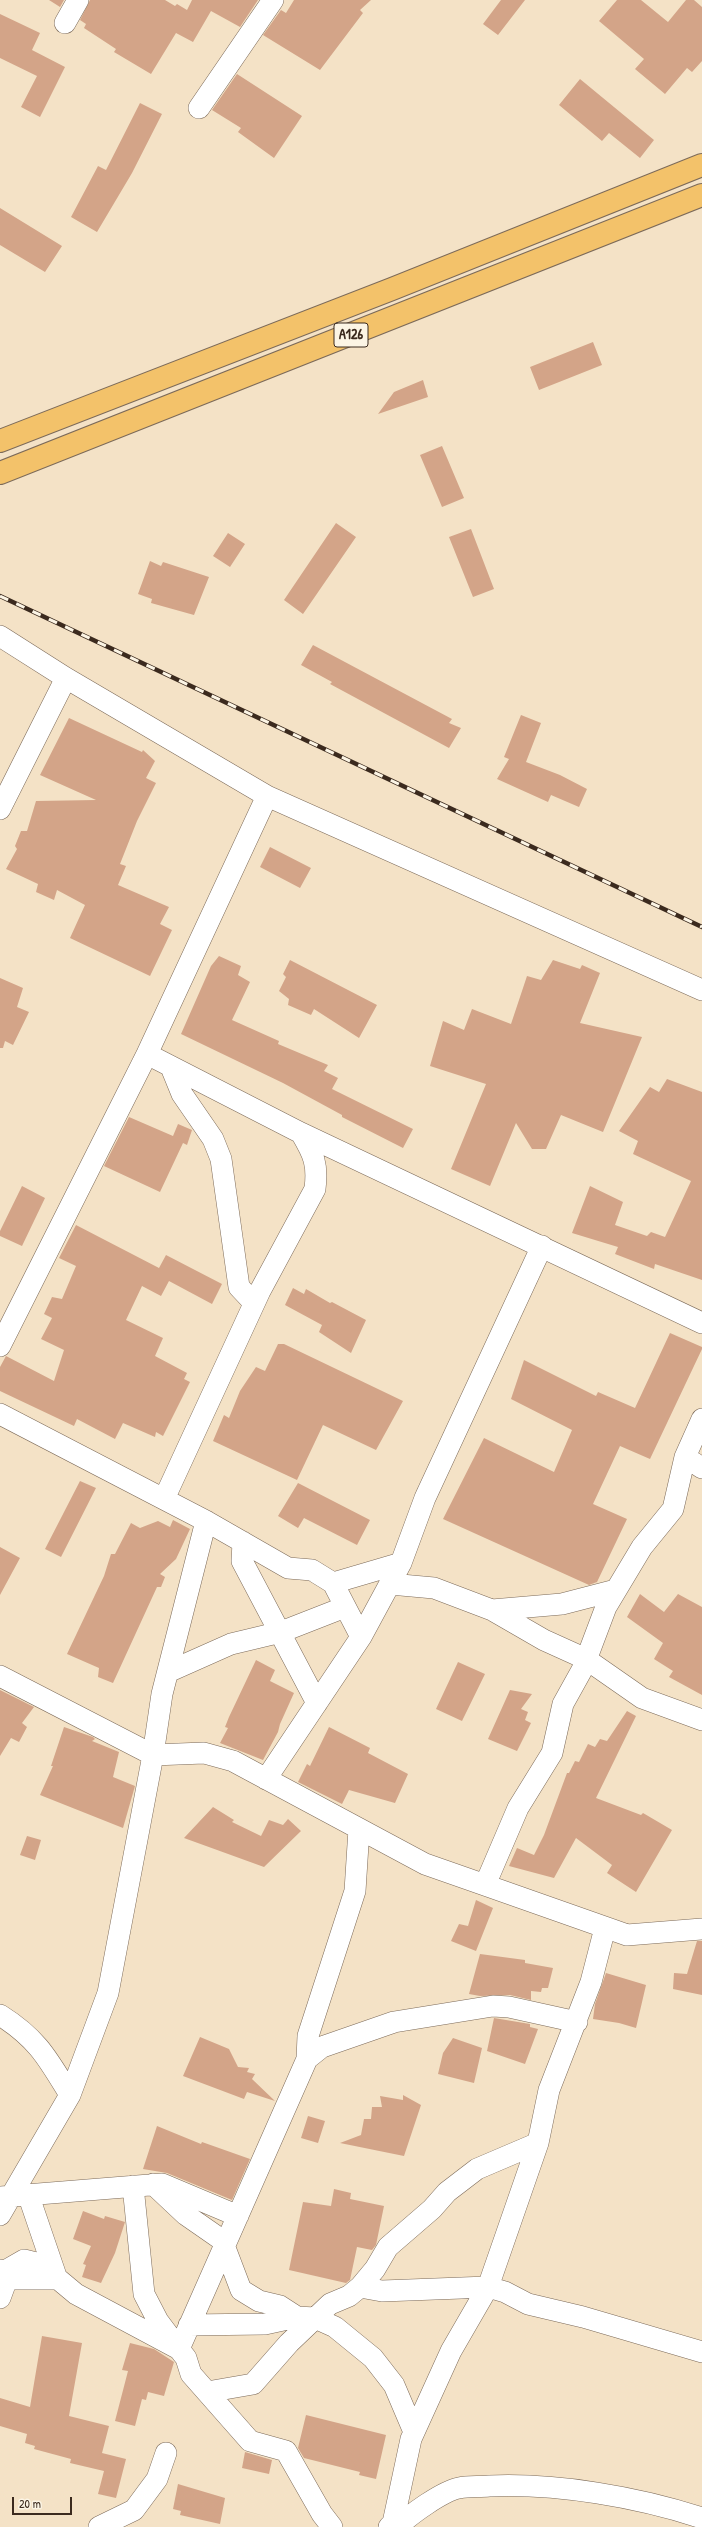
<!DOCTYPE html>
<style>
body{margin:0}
#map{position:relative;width:702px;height:2527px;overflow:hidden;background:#f4e2c6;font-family:"Patrick Hand",sans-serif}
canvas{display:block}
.scale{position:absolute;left:12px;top:2497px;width:60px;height:18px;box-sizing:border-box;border:2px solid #3b2a1e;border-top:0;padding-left:5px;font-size:12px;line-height:14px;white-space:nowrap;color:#3b2a1e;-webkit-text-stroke:3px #fcf5e5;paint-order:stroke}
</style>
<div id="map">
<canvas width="702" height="2527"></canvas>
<div class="scale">20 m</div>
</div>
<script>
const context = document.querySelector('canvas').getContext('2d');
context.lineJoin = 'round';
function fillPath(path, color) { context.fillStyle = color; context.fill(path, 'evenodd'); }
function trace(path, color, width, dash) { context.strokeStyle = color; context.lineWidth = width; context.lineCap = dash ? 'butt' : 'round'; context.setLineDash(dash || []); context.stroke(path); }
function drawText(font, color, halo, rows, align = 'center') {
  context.font = font + ' "Patrick Hand",sans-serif'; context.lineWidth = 3.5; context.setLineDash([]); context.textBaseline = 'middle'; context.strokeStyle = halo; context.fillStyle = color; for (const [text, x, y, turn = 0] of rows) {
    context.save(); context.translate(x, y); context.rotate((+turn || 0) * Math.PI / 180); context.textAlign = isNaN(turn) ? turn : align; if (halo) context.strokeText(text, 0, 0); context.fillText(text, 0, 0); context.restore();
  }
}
fillPath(new Path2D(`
 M49 0H64L60 7Z
 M90 0H165L175 6 177 4 187 10 192 0H258L240 27 211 11 193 42 176 33 151 74 114 52 116 49 84 28 86 24 80 20Z
 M294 0H371L360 10 363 13 320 70 263 35 281 10 286 13Z
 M501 0H525L498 35 483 24Z
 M617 0H641L668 22 686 0H694L702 7V61L692 72 687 68 665 94 635 69 644 59 599 21Z
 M0 14 40 33 32 50 65 67 40 117 21 107 37 76 0 58Z
 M237 74 302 116 274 158 238 132 241 128 212 110Z
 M580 79 654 140 640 158 609 133 602 141 559 105Z
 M140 103 162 114 132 173 97 232 71 217 98 166 106 170Z
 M0 208 62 246 45 272 0 245Z
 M593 342 602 365 539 390 530 367Z
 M423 380 428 397 378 414 394 392Z
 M442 446 464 498 442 507 420 455Z
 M336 523 356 537 303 614 284 600Z
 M471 529 494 589 473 597 449 537Z
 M228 533 245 544 230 567 213 556Z
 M150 561 161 566 163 562 209 577 194 615 151 603 152 599 138 594Z
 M313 645 452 719 449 723 461 728 449 748 330 684 332 682 301 665Z
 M521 715 541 723 526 762 560 775 587 789 579 807 551 795 548 802 497 779 509 759 504 757Z
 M69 718 142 752 143 750 155 761 146 778 156 783 137 821 120 864 126 866 118 885 169 907 160 924 172 930 150 976 70 938 85 905 57 890 54 900 36 892 38 884 6 869 17 849 15 846 21 831H27L36 801 96 800 40 775Z
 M270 847 311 868 300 888 260 867Z
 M219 956 241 966 238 975 250 982 232 1020 279 1041 278 1044 328 1065 324 1071 338 1078 332 1089 413 1129 403 1148 342 1117V1115L283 1083 181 1034 211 966Z
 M290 960 377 1005 359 1038 314 1009 311 1015 288 1005 289 999 279 991 286 977 283 974Z
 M553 960 580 969 582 965 600 973 580 1023 642 1037 603 1132 561 1115 546 1149H532L516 1123 490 1186 451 1169 486 1084 430 1066 443 1021 464 1030 472 1009 511 1024 527 976 541 980Z
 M0 978 23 988 17 1007 29 1012 13 1045 5 1041 3 1048H0Z
 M667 1079 702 1092V1280L655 1264 654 1269 615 1254 618 1247 572 1233 590 1186 623 1202 615 1225 647 1236 651 1232 665 1237 691 1181 633 1154 638 1141 619 1131 650 1087 659 1092Z
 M129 1117 173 1136 178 1124 192 1130 187 1145 183 1143 160 1192 104 1166Z
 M22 1186 45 1198 22 1246 0 1236V1231Z
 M76 1225 159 1268 166 1255 222 1284 212 1304 169 1281 161 1296 142 1286 126 1320 163 1338 155 1356 187 1373 184 1379 190 1382 163 1436 156 1432 155 1437 123 1423 115 1439 77 1419 74 1426 0 1391V1367L6 1356 54 1381 64 1350 41 1339 52 1318 44 1314 52 1297 62 1299 76 1266 59 1258Z
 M293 1288 304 1294 306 1289 330 1303 332 1302 366 1320 351 1353 319 1332 322 1325 285 1305Z
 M670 1333 702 1347V1349L650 1459 620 1446 593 1504 627 1519 597 1582 589 1585 443 1519 484 1438 554 1472 572 1430 511 1399 524 1360 596 1396 598 1392 635 1408Z
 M278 1344H284L403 1401 376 1450 323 1425 297 1480 213 1441 224 1415 229 1418 240 1391 256 1367 265 1371Z
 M80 1481 96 1488 61 1557 45 1549Z
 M298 1483 370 1520 357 1545 304 1518 298 1528 278 1516Z
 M173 1520 190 1529 176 1559 160 1574 165 1577 161 1587H157L113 1683 98 1677 99 1668 67 1654 104 1576 111 1554H115L131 1523 140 1528 158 1521 170 1527Z
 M0 1547 20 1558 0 1595Z
 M640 1594 664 1612 678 1594 702 1607V1695L669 1677 673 1671 654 1659 663 1643 627 1617Z
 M256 1660 275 1670 270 1681 294 1693 280 1724 278 1732 263 1760 220 1743 228 1728 225 1727 229 1717Z
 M458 1662 485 1674 462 1721 436 1709Z
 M0 1690 34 1707 22 1723 27 1727 19 1742 11 1738 0 1756Z
 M510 1690 532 1694 521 1709 528 1712 525 1720 531 1723 517 1751 488 1739Z
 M627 1711 636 1716 596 1798 641 1815 643 1813 672 1830 636 1892 607 1873 612 1865 576 1838 554 1878 509 1866 517 1848 534 1855 544 1835 567 1773H569L575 1761 579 1762 588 1744 595 1747 600 1739 607 1741Z
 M64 1727 93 1737 95 1739 92 1741 119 1752 113 1777 135 1786 123 1828 40 1795 53 1766H51Z
 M329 1727 370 1748 368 1753 408 1774 395 1803 349 1790 342 1804 298 1782 307 1764 310 1766Z
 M213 1807 234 1820 232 1822 261 1836 269 1820 283 1825 288 1819 301 1831 264 1867 184 1838Z
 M27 1836 41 1840 35 1860 20 1855Z
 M476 1900 493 1908 476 1951 451 1941 459 1924 468 1926Z
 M697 1941H702V1995L673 1989 674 1973 687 1974Z
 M480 1954 525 1960V1963L553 1968 548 1988H542L541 1992 531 1991V2000L510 1995 480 1996 469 1994Z
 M606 1973 646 1985 636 2028 619 2023 593 2019 595 2004Z
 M494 2018 530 2024V2027L538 2029 525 2064 487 2051Z
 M200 2037 229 2049 238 2067 249 2068 247 2072 255 2074 252 2079 275 2101 247 2092 244 2099 183 2076Z
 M453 2038 482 2048 474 2083 438 2074 443 2053Z
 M403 2095 421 2105 404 2156 340 2143 361 2135 364 2119H371L372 2107H382L380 2096 403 2100Z
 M308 2116 325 2121 318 2143 301 2138Z
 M157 2126 201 2144 202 2142 250 2159 232 2200 167 2173 143 2169Z
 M334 2189 351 2193 350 2199 384 2206 376 2245 372 2250 357 2247 350 2280 346 2283 289 2270 303 2202 331 2206Z
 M83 2211 104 2219 105 2216 125 2222 115 2253 101 2283 82 2277 86 2265 83 2264 91 2246 73 2239Z
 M42 2336 82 2343 69 2416 109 2426 102 2453 126 2459 116 2498 98 2494 104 2471 70 2463 71 2459 34 2449 35 2446 25 2443 27 2434 0 2426V2398L30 2407Z
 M130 2343 154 2349 174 2362 164 2396 148 2392 146 2400 142 2399 135 2426 115 2421 128 2371 122 2370Z
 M306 2415 386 2435 376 2479 359 2475 360 2472 304 2458 298 2448Z
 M245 2452 272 2460 269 2474 242 2468Z
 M178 2484 225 2498 220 2524 180 2515 181 2511 173 2509Z`), '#d3a488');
const street = new Path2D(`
 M65 23 78 0
 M199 108 273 0
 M0 636 66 678 267 796 702 990
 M0 809 66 678
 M147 1054 301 1133 702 1323
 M171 1067 182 1094 213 1139 221 1159 239 1287 254 1303
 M0 1346 147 1054 267 796
 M0 1414 206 1521 288 1568 312 1570 333 1583 361 1637
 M685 1457 702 1468
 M164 1499 260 1291 315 1189C318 1164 314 1155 301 1133
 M243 1542 242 1561 317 1703
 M333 1583 401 1563
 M390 1584 434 1588 492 1610 544 1640 586 1659 642 1698 702 1720
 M492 1610 562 1604 616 1590
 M168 1672 231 1644 281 1632 345 1607
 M0 1676 153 1755 204 1753 233 1761 425 1864 485 1885 627 1935 702 1929
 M266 1779 361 1637 401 1563 425 1498 542 1246
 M485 1885 518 1808 552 1753 563 1704 583 1668 606 1607 642 1547 673 1509 685 1457 702 1419
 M0 2015C38 2039 48 2059 70 2095
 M307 2059 322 2047 394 2022 493 2006 509 2007 577 2022
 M153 2184 186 2215 222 2240 241 2290 259 2301 280 2306 297 2317 315 2318 335 2327 373 2358 394 2385 414 2432
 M133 2186 144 2294 158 2321 176 2345
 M1 2197 162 2184 238 2216
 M0 2215 70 2095 108 1993 153 1755 162 1694 206 1521
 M0 2270 5 2271 24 2260 40 2264 76 2294 179 2349 186 2358 191 2374 250 2441 286 2451 322 2514 332 2527
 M7 2279H57L28 2194
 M360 2287 382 2291 488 2287 505 2292 528 2304 583 2317 702 2352
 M0 2298 7 2279 5 2271
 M189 2325 265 2324 297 2317
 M179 2349 307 2059 308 2036 355 1891 359 1829
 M207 2392 253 2384 289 2343 330 2304 349 2296 360 2287 375 2269 388 2247 432 2209 447 2192 477 2169 538 2143
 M99 2527 134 2510 157 2479 166 2453
 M389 2527 393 2523 411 2439 451 2351 488 2287 538 2143 549 2090 591 1982 605 1928
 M398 2527C409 2515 443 2491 459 2488 468 2486 479 2487 489 2486 557 2483 638 2497 702 2518`);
const highway = new Path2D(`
 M0 441 392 289 702 165
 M0 473 702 195`);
trace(street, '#7c6a59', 22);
trace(highway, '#7c6a59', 24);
trace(street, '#fff', 21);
trace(highway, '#f3c26a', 22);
const rail = new Path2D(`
 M0 596 702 927`);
trace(rail, '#3b2a1e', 4.5);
trace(rail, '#fcf5e5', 3, [9]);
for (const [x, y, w] of [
 [351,335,34]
]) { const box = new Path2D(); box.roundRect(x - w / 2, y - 12, w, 24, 3); context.fillStyle = '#fcf5e5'; context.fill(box); trace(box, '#3b2a1e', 1); }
drawText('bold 14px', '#3b2a1e', null, [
 ["A126",351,335]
]);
</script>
